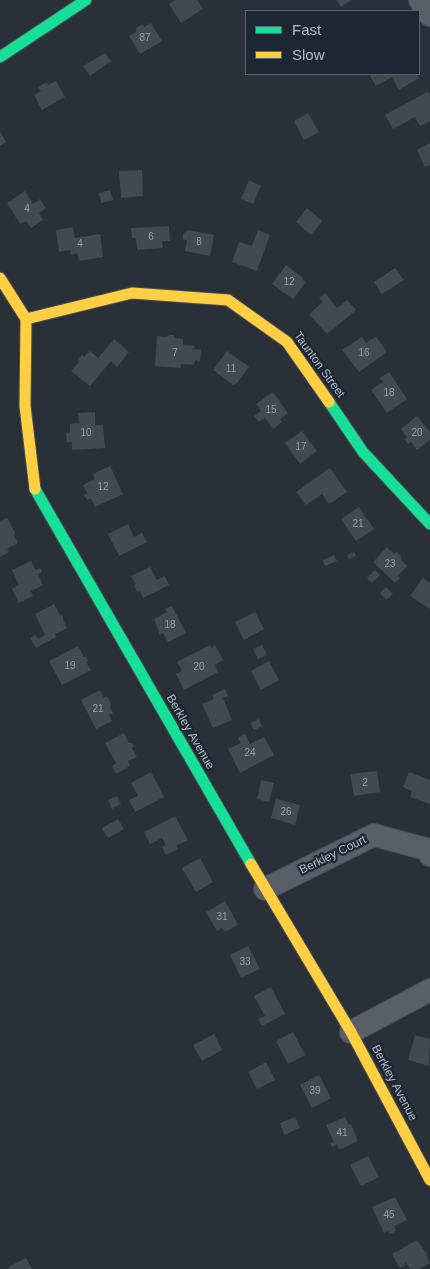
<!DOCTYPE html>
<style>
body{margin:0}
#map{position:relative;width:430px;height:1269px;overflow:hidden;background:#2a3038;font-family:Arial,sans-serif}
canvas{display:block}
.legend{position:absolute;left:245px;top:10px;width:175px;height:65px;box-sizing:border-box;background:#1d2633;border:1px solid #59626f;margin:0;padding:6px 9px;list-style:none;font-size:15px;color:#b4bcc9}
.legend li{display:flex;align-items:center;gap:10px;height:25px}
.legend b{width:25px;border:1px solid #59626f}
</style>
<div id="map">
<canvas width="430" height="1269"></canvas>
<ul class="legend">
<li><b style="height:6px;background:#16e098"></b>Fast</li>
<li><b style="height:6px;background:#ffcf43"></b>Slow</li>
</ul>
</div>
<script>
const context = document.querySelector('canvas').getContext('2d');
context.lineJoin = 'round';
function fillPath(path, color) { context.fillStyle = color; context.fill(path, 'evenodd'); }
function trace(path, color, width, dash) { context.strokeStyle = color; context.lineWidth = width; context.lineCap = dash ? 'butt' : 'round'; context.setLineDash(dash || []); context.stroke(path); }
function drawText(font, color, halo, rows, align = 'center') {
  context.font = font + ' Arial,sans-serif'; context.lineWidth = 4.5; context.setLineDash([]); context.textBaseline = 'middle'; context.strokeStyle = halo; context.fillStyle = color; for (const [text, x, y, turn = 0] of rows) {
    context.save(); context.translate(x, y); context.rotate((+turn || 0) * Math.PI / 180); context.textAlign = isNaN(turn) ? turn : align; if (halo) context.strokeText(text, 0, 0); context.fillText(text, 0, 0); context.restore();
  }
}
fillPath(new Path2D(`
 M175 0H197L203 9 181 23 169 4Z
 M336 0H351L341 7Z
 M151 23 162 41 140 54 129 36 136 32V28L143 24 144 27Z
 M105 53 111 61 90 76 83 66Z
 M373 74H416L419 78 399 90 392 77 376 86 370 76Z
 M56 81 65 97 42 110 34 95 41 91 38 87 47 82 48 85Z
 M427 92 430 94V121L420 126 415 117 393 129 385 115Z
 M308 113 319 132 304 140 294 121Z
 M0 131 6 142 0 146Z
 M430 143V165L425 167 417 150Z
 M142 170 143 196 121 198 119 171Z
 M249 180 261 186 253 204 241 199Z
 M110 190 113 200 101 203 99 193Z
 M25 191 33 204 40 199 46 208 39 213 43 220 31 228 26 221 20 224 7 203Z
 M307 208 322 221 311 235 296 222Z
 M169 226 170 241H162L163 248 137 250 136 238H132L131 228Z
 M73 227 75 238 100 234 103 257 79 261 77 253 71 255 70 250 59 252 56 230Z
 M188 230 214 235 210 256 185 251 187 241 183 239V234Z
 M258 230 270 235 257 271 232 262 239 242 252 246Z
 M286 265 303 278 305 283 293 299 272 284Z
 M395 268 404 280 382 294 374 282Z
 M325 293 337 308 347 300 356 310 327 334 309 314 323 302 319 298Z
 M170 335H174V338L183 339V345L195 346 194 349 201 350 200 361 195 360 194 365 181 364V368L155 366 157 336 166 337Z
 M362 337 366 343 376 337 387 352 359 372 342 350Z
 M114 339 129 352 117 367 111 361 90 386 71 371 80 361 78 359 82 355 84 357 90 351 98 358Z
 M227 351 249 367 237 383 233 385 213 370Z
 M389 372 407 399 387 413 371 390 383 382 380 378Z
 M273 392 288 413 280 419 282 422 273 429 265 418 259 422 254 416 261 411 256 404Z
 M95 412V425H103L105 448 72 450V442H67L66 433 70 432V424L79 423 78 413Z
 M417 416 430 432V440L417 450 411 442 408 444 404 439 407 437 401 429Z
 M302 431 317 451 300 464 285 443Z
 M110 466 123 494 95 507 91 498 87 500 84 495 87 493 83 485 95 479 93 474Z
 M330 468 347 492 329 504 322 494 306 505 296 492Z
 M359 507 374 529 356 541 341 519Z
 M7 518 15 532 14 536 18 543 7 549 9 552 0 557V521Z
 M128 524 134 537 142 533 147 542 119 556 108 534Z
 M387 547 394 554 396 552 401 556 402 561 407 566 398 576 400 578 395 583 373 562Z
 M354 552 356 556 349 559 347 555Z
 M334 555 337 561 325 566 323 560Z
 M31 561 36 570 40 568 42 572 38 574 43 585 31 591 33 596 19 603 12 589 19 585 12 570Z
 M150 567 157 580 165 576 169 585 143 598 140 591 137 592 134 585 136 584 131 576Z
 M375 570 380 575 372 583 367 578Z
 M423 578 430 583V609L410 596Z
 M386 587 393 594 386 600 380 593Z
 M54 604 60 615 63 616V619L67 628 55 634 56 637 36 648 30 638 35 635 38 639 45 635 35 614Z
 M172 606 186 633 168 642 163 633 160 635 154 619 167 612 165 609Z
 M255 612 264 629 244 640 235 622Z
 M210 645 211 648 215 645 223 660 215 665 218 672 184 690 176 674 182 671 177 662Z
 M262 645 267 655 258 659 253 649Z
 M78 646 84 657 86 656 88 661 86 662 91 670 62 685 49 661Z
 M269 661 279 680 261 690 251 671Z
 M225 689 228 696 223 698 232 720 213 728 202 704 214 699 212 695Z
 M100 690 104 698 107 696 111 703 110 708 113 713 109 715 112 721 96 729 81 700Z
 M259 719 262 726 254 730 250 723Z
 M124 733 129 743H132L134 746 132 748 137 757 128 761 130 766 116 774 112 766 116 763 105 743Z
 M245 734 250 744 264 737 274 755 240 773 228 749 241 743 238 738Z
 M377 771 380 792 354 796 350 774Z
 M151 772 164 797 135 812 129 800 138 796 131 783Z
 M409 772 430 780V804L410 797 412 791 403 787Z
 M261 780 274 783 269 802 257 799Z
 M117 796 121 804 112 809 108 800Z
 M276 799 300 805 295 825 271 818Z
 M175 816 188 840 176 846 178 849 166 855 162 847 166 845 162 838 150 844 144 832Z
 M118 819 124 829 108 838 102 828Z
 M200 858 213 882 196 892 182 868Z
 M225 901 238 925 225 932 222 928 217 931 206 912Z
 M248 946 260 969 241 978 230 955Z
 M271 987 285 1014 262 1026 258 1019 265 1016 254 996Z
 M293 1032 305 1055 288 1064 276 1041Z
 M214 1034 222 1050 202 1061 193 1045Z
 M415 1035 430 1039 429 1066 408 1060Z
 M266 1062 275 1080 257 1089 248 1072Z
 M319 1075 331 1098 312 1108 300 1085Z
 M295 1117 300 1128 284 1135 280 1123Z
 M345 1117 349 1125 351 1124 358 1141 339 1150 337 1145 332 1147 330 1143 334 1142 326 1125Z
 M368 1156 379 1177 361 1186 350 1165Z
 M395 1197 407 1220 394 1226 396 1231 390 1234 388 1231 384 1233 372 1207Z
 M417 1240 424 1250 428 1254 426 1255 430 1263 419 1269H410L405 1262V1266L400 1268 392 1254Z
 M26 1258 32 1269H9L8 1267Z`), '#444950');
const street = new Path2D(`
 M420 0 430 15
 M265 889 374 835 426 849 430 855
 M351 1032 430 990`);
const fast = new Path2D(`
 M0 57 86 0
 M329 402 363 452 430 524
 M35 489 251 864`);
const slow = new Path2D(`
 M0 278 26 319 25 406 35 489
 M26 319 132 293 228 300 287 342 329 402
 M251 864 351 1032 430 1180`);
trace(street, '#484c53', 24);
trace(fast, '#484c53', 13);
trace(slow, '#484c53', 13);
trace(street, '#5a5e66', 22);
trace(fast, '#16e098', 11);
trace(slow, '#ffcf43', 11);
drawText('10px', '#989fab', null, [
 ["87",145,38],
 ["4",27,209],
 ["6",151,237],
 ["8",199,242],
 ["4",80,244],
 ["12",289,282],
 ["7",175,353],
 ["16",364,353],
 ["11",231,369],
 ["18",389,393],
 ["15",271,410],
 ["10",86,433],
 ["20",417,433],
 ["17",301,447],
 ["12",103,487],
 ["21",358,524],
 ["23",390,564],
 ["18",170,625],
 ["19",70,666],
 ["20",199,667],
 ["21",98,709],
 ["24",250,753],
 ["2",365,783],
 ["26",286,812],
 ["31",222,917],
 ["33",245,962],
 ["39",315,1091],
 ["41",342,1133],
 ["45",389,1215]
]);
drawText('12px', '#b4bcc9', '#1d2633', [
 ["Taunton Street",319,365,54],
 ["Berkley Avenue",190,732,60],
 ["Berkley Court",333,855,-26],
 ["Berkley Avenue",394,1083,62]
]);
</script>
